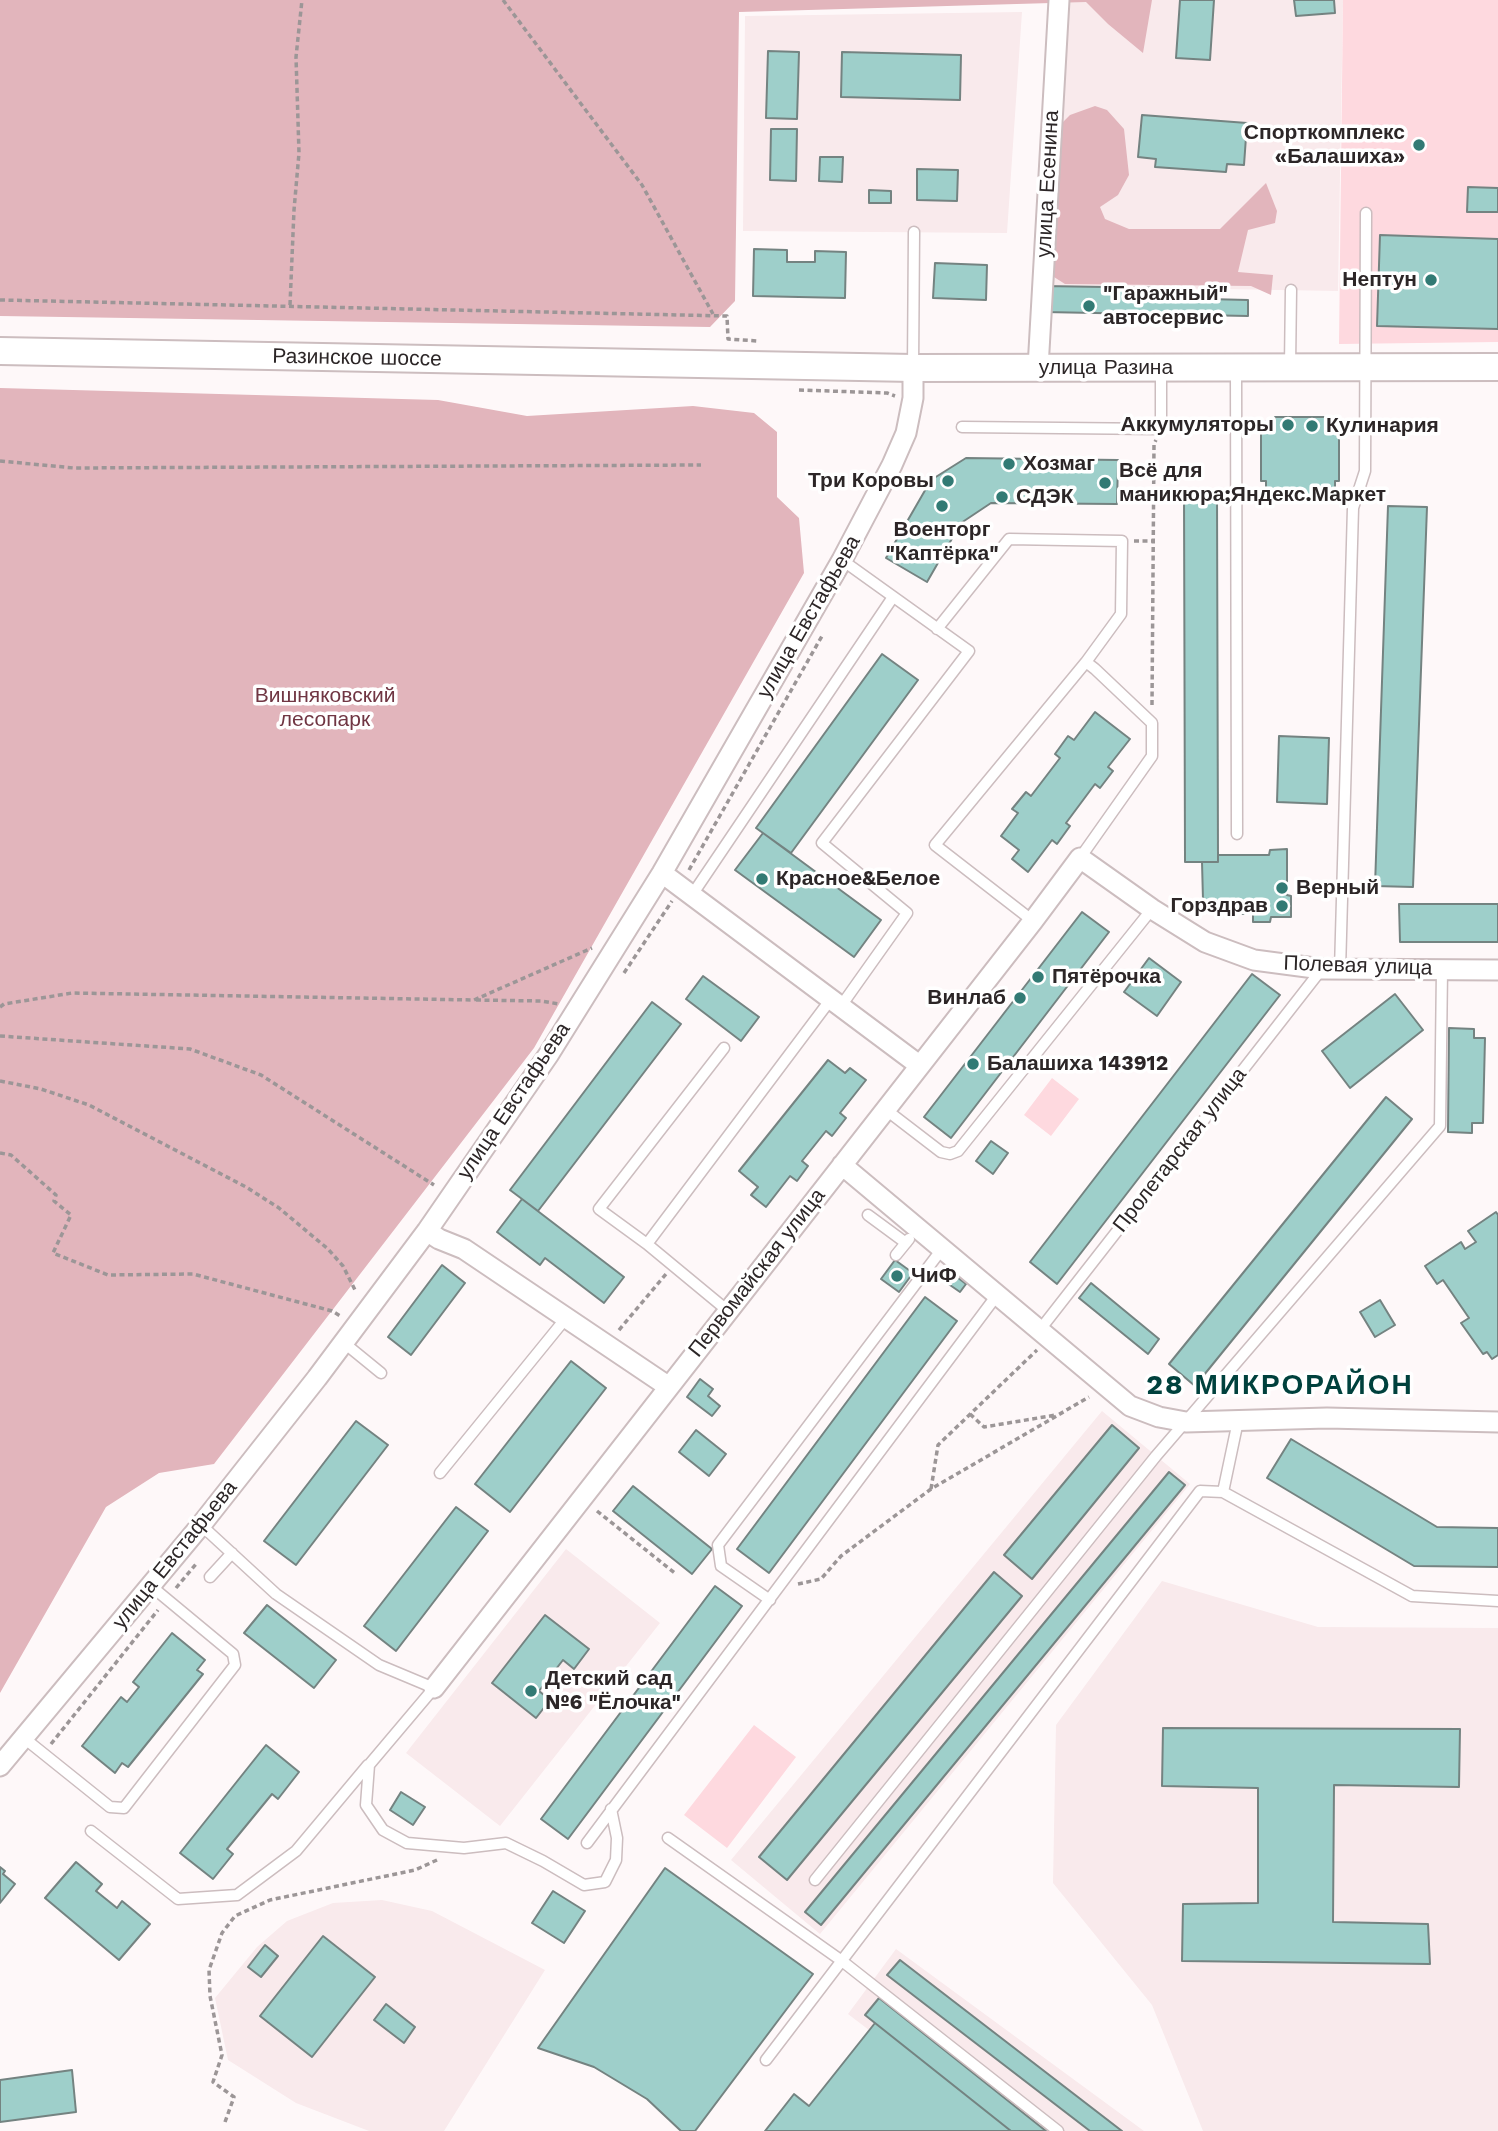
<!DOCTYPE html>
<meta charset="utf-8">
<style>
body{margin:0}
canvas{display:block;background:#fef8f9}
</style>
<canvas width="1498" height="2131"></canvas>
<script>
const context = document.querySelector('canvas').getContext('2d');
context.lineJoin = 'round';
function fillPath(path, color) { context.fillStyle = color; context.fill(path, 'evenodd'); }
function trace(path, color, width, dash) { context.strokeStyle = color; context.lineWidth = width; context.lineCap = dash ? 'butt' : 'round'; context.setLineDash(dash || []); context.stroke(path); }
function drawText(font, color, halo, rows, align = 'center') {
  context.font = font + ' "Work Sans",sans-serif'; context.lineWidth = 7; context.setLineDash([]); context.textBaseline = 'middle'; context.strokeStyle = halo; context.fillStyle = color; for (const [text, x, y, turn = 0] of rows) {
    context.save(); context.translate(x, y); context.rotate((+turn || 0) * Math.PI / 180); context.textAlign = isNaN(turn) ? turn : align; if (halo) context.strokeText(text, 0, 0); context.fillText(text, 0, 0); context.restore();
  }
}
fillPath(new Path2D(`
 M1067 0H1343L1338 291 1044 286Z
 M1022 12 1007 233 743 231 745 16Z
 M1102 1411 1190 1484 820 1934 731 1860Z
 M566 1549 660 1623 500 1826 406 1753Z
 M1162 1581 1318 1627 1498 1628V2131H1203L1152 2005 1053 1883 1056 1725Z
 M382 1900 432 1911 545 1970 444 2131H369L296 2103 228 2060 215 1998 257 1947 287 1921 333 1903Z
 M896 1949 1144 2131H1001L848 2014Z`), '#f9eaec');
fillPath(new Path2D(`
 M1343 0H1498V342L1339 344Z
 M1052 1078 1079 1099 1051 1136 1024 1115Z
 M754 1725 796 1757 727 1848 684 1815Z`), '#fed9df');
fillPath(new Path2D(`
 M0 0H1152L1143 53 1108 24 1086 2 739 12 735 301 710 327 0 316Z
 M1095 106 1107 110 1124 129 1129 175 1118 195 1100 207 1105 219 1129 229H1220L1266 183 1277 211 1275 223 1248 230 1238 272 1273 275 1271 295 1251 286 1065 284 1054 277 1048 264 1061 124 1070 115Z
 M0 388 438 400 527 416 693 406 754 413 777 432V497L799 518 804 573 534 1048 214 1464 159 1473 106 1507 0 1693Z`), '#e2b5bc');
const building = new Path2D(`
 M1180 0H1214L1210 60 1176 58Z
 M1294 0H1334L1335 13 1296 16Z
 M768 51 799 52 797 119 766 118Z
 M842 52 961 55 960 100 841 97Z
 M1142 115 1247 123 1244 165 1227 164 1226 172 1155 167 1156 159 1138 157Z
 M771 129H797L796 181 770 180Z
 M820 157H843L842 182 819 181Z
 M917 169 958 170 957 201 917 200Z
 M1468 187 1498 188V212H1467Z
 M869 190 891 191V203H869Z
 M1380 235 1498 239V329L1377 326Z
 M754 249 787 250V262H815V251L846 252 845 298 753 296Z
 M935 263 987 265 986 300 933 298Z
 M1044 286 1167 288V298L1248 300V316L1044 312Z
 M1275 417H1325V421H1335V431H1339V481H1335V491H1325V495H1275V491H1266V481H1261V431H1266L1265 422 1275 421Z
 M966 458 1118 460 1117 504 991 503 961 523 927 582 886 558 931 480Z
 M1184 491H1217L1218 862H1185Z
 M1388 506 1427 507 1413 887 1375 886Z
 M882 654 918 680 791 853 756 828Z
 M1095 712 1130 739 1108 767 1113 771 1100 788 1095 784 1066 823 1070 826 1057 844 1052 840 1028 872 1012 859 1019 850 1001 836 1018 813 1012 809 1026 792 1031 796 1060 758 1055 754 1068 736 1074 740Z
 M1279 736 1329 738 1327 804 1277 802Z
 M763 833 881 920 854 957 735 870Z
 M1287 849V895L1291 896V917H1271L1270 922H1253V914H1228V900H1203L1202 862H1218V855H1269L1270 850Z
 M1399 904H1498V942H1400Z
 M1082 912 1109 932 951 1138 924 1117Z
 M1149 958 1181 982 1157 1016 1124 992Z
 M1252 974 1280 995 1057 1284 1030 1262Z
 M703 976 759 1017 741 1041 686 999Z
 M1395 994 1423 1030 1350 1088 1322 1051Z
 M652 1002 681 1024 538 1211 510 1190Z
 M1449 1028 1474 1029V1038H1485L1483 1123H1472V1133L1448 1132Z
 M828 1060 845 1073 850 1068 866 1080 840 1113 846 1118 832 1136 826 1131 802 1161 808 1166 797 1181 790 1176 766 1207 751 1195 758 1187 739 1171Z
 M1386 1097 1412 1119 1195 1386 1169 1364Z
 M991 1141 1008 1153 993 1174 976 1161Z
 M522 1199 624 1277 604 1303 545 1258 540 1265 497 1232Z
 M1496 1212 1498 1215V1355L1492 1359 1487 1352 1483 1354 1461 1323 1469 1318 1443 1280 1437 1284 1425 1266 1461 1242 1465 1249 1476 1242 1468 1231Z
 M895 1260 913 1273 899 1292 881 1279Z
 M442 1265 465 1283 411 1355 388 1337Z
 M953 1274 966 1284 960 1292 947 1283Z
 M1091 1283 1159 1339 1148 1354 1079 1298Z
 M925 1297 957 1321 769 1573 737 1549Z
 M1380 1300 1395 1325 1375 1337 1360 1312Z
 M571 1361 606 1388 510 1512 475 1484Z
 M700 1379 713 1389 708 1396 720 1406 712 1416 687 1397Z
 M356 1421 388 1445 296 1565 264 1541Z
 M1112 1425 1139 1448 1032 1579 1004 1555Z
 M696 1430 726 1454 709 1476 679 1452Z
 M1291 1439 1437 1527 1498 1528V1567L1414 1566 1267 1478Z
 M1169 1472 1185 1485 821 1925 805 1912Z
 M633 1486 712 1549 692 1574 613 1511Z
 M456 1507 488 1531 396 1651 364 1626Z
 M994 1572 1022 1596 787 1880 759 1857Z
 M715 1586 742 1606 568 1839 541 1819Z
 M267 1605 336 1660 314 1688 244 1633Z
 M545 1615 589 1649 574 1669 563 1660 539 1691 550 1700 536 1718 492 1683Z
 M172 1633 205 1660 197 1670 203 1674 128 1767 122 1763 115 1773 82 1746 121 1697 127 1702 139 1687 133 1682Z
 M1163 1728 1460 1729 1459 1787 1334 1785 1333 1922 1428 1924 1430 1964 1182 1961 1183 1904 1258 1903V1788L1162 1786Z
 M266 1745 299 1772 278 1799 272 1794 227 1849 233 1854 213 1879 180 1853Z
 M401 1792 425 1807 413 1825 390 1810Z
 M76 1862 102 1884 96 1891 117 1908 122 1901 150 1924 119 1960 45 1898Z
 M0 1867 5 1871 3 1874 15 1884 0 1903Z
 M665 1868 813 1974 695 2131H681L647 2099 594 2067 538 2048Z
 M553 1891 585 1911 564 1943 532 1923Z
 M323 1936 375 1977 312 2057 260 2016Z
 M265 1945 278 1956 261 1977 248 1967Z
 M900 1960 1122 2131H1090L887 1975Z
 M879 1998 1046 2131H1011L875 2023 865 2015Z
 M386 2004 415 2027 404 2043 374 2020Z
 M875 2023 1011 2131H765L794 2094 809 2106Z
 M72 2070 76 2112 0 2122V2080Z`);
fillPath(building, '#9ecfca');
trace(building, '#748381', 2);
const service = new Path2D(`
 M1290 366 1291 290
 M913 368 914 232
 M1236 368 1237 834
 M962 427 1161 429V368
 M937 629 1009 539 1122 541 1121 614 1086 662
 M692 895 893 597
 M1033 921 935 845 1086 662 1095 669 1152 723V756L1080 858
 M1340 970 1353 508 1365 471 1366 213
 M841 1006 907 913 822 843 969 651 842 560
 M885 1109 941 1152 950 1154 958 1151 1152 909
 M868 1215 906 1243
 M647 1244 599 1209 724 1048
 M896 1255 909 1239
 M728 1311 647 1244 831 999
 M1039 1331 1321 970
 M343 1342 381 1373
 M1238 1421 1223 1492 1412 1596 1498 1601
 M440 1473 566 1318
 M201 1525 276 1594 379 1665 434 1688 369 1765 366 1805 383 1830 407 1843 464 1848 506 1843 543 1861 584 1885 605 1882 616 1860 617 1838 611 1809
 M210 1577 232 1553
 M770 1600 721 1566 718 1545 942 1249
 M24 1738 110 1807 124 1808 235 1665 233 1654 151 1586
 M91 1831 178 1899 237 1895 296 1851 368 1765
 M668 1838 842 1961 1058 2131
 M587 1843 997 1295
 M815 1880 1156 1456 1440 1126 1442 970
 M766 2060 1200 1491 1223 1492`);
const minor = new Path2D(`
 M1038 368 1059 0
 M662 873 919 1065
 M842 1165 1130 1406 1159 1417 1186 1422 1327 1418 1498 1422
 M427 1231 439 1239 464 1249 669 1387
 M434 1688 1033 921 1080 858 1152 909 1205 942 1254 960 1322 969 1498 970
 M0 1766 201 1525 317 1378 427 1231 549 1054 662 873 842 560 892 465 906 433 913 398V368`);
const secondary = new Path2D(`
 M0 351 913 368 1498 367`);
trace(service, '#ccbdbf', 13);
trace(minor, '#ccbdbf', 23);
trace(secondary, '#ccbdbf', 30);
trace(new Path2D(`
 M503 0 642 185 713 314
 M0 300 727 316 728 339 757 341
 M290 305 294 210 299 153 296 57 302 0
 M799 390 887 393 895 396
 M0 461 74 468 701 465
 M1134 541H1154
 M1152 705 1154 444 1156 440
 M689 870 822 636
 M624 973 672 901
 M476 1000 541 1001 559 1004
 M0 1007 4 1004 72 993 474 1000 592 948
 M0 1036 190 1049 261 1075 434 1185
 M0 1081 41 1089 89 1105 246 1187 279 1208 328 1249 343 1266 356 1292
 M0 1153 11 1155 56 1195 54 1201 71 1215 53 1253 108 1275 193 1274 332 1311 342 1317
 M619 1330 666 1274
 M970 1414 984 1427 1056 1415
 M931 1489 938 1445 1037 1350
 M597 1511 676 1574
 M798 1584 821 1579 841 1556 931 1489 1089 1397
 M176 1588 196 1564
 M51 1744 158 1610
 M225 2122 234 2097 213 2082 222 2055 210 1996 209 1970 222 1933 235 1916 270 1900 415 1870 437 1860`), '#9c9697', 3.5, [5, 3.5]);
trace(service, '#fff', 10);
trace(minor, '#fff', 19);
trace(secondary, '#fff', 26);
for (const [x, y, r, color] of [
 [1419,145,7,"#327a74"],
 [1431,280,7,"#327a74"],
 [1089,306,7,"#327a74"],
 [1288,425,7,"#327a74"],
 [1312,426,7,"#327a74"],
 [1009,464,7,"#327a74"],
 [948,481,7,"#327a74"],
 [1105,483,7,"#327a74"],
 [1002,497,7,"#327a74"],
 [942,506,7,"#327a74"],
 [762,879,7,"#327a74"],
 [1282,888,7,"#327a74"],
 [1282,906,7,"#327a74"],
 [1038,977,7,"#327a74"],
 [1020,998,7,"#327a74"],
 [973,1064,7,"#327a74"],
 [897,1276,7,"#327a74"],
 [531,1691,7,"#327a74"]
]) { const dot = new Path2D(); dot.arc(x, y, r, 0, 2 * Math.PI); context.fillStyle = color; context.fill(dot); trace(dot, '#fff', 2.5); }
drawText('bold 21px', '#2c2627', '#fff', [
 ["Спорткомплекс",1405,133,"right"],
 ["«Балашиха»",1405,157,"right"],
 ["Нептун",1417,280,"right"],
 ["\"Гаражный\"",1103,294],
 ["автосервис",1103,318],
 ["Аккумуляторы",1274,425,"right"],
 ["Кулинария",1326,426],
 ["Хозмаг",1023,464],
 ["Всё для",1119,471],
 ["маникюра;Яндекс.Маркет",1119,495],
 ["Три Коровы",934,481,"right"],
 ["СДЭК",1016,497],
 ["Военторг",942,530,"center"],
 ["\"Каптёрка\"",942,554,"center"],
 ["Красное&Белое",776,879],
 ["Верный",1296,888],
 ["Горздрав",1268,906,"right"],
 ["Пятёрочка",1052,977],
 ["Винлаб",1006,998,"right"],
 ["Балашиха 143912",987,1064],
 ["ЧиФ",911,1276],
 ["Детский сад",545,1679],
 ["№6 \"Ёлочка\"",545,1703]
], 'left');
drawText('21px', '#2c2627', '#fff', [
 ["улица Есенина",1048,184,-87],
 ["Разинское шоссе",357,358,1],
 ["улица Разина",1106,368],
 ["улица Евстафьева",809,617,-60],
 ["Полевая улица",1358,966,2],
 ["улица Евстафьева",514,1101,-56],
 ["Пролетарская улица",1180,1150,-52],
 ["Первомайская улица",757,1273,-52],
 ["улица Евстафьева",175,1555,-51]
]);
drawText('21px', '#703643', '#fff', [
 ["Вишняковский",325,696],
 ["лесопарк",325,720]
]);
context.letterSpacing = '2px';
drawText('bold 28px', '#00413d', '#fff', [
 ["28 МИКРОРАЙОН",1280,1386]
]);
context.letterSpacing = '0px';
</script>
